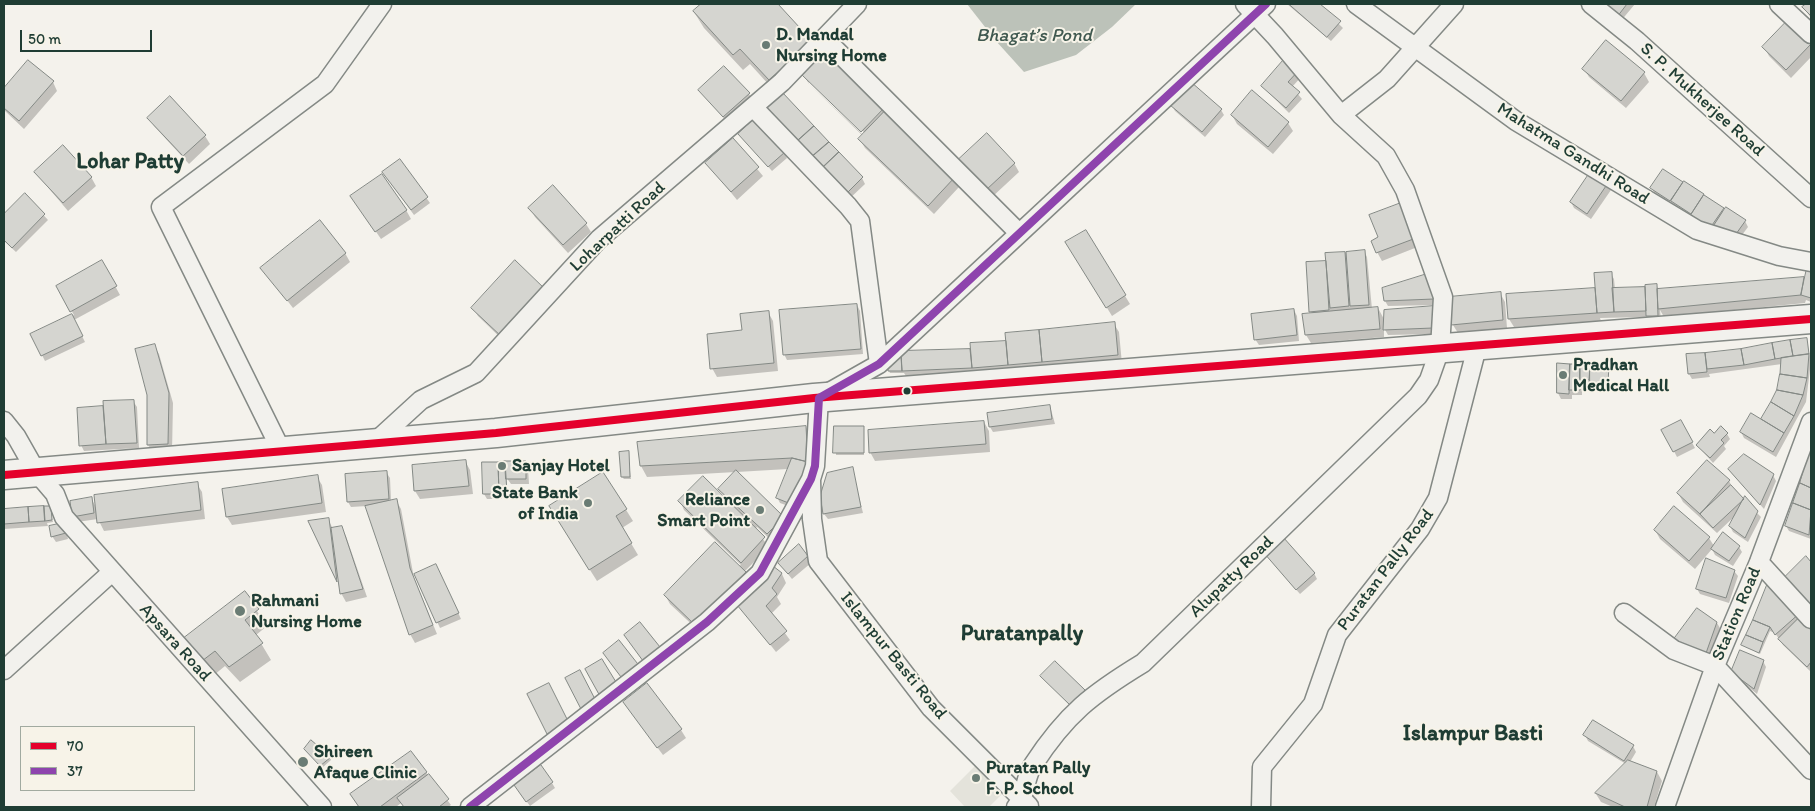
<!DOCTYPE html>
<meta charset="utf-8">
<style>
body{margin:0}
#map{position:relative;width:1815px;height:811px;overflow:hidden;background:#f4f2ec;font-family:Itim,sans-serif}
canvas{display:block}
.frame{position:absolute;inset:0;border:5px solid #1f3d34;pointer-events:none}
.legend{position:absolute;left:20px;top:726px;width:175px;height:65px;box-sizing:border-box;background:#f7f3e8;border:1px solid #a1aaa0;margin:0;padding:6px 9px;list-style:none;font-size:15px;color:#1f3d34}
.legend li{display:flex;align-items:center;gap:10px;height:25px}
.legend b{width:25px;border:1px solid #a1aaa0}
.scale{position:absolute;left:20px;top:30px;width:132px;height:22px;box-sizing:border-box;border:2px solid #1f3d34;border-top:0;padding-left:6px;font-size:15px;line-height:18px;white-space:nowrap;color:#1f3d34;-webkit-text-stroke:4px #f7f3e8;paint-order:stroke}
</style>
<div id="map">
<canvas width="1815" height="811"></canvas>
<div class="frame"></div>
<ul class="legend">
<li><b style="height:6px;background:#e4002b"></b>70</li>
<li><b style="height:6px;background:#8e44ad"></b>37</li>
</ul>
<div class="scale">50 m</div>
</div>
<script>
const context = document.querySelector('canvas').getContext('2d');
context.lineJoin = 'round';
function fillPath(path, color) { context.fillStyle = color; context.fill(path, 'evenodd'); }
function trace(path, color, width, dash) { context.strokeStyle = color; context.lineWidth = width; context.lineCap = dash ? 'butt' : 'round'; context.setLineDash(dash || []); context.stroke(path); }
function drawText(font, color, halo, rows, align = 'center') {
  context.font = font + ' Itim,sans-serif'; context.lineWidth = 4; context.setLineDash([]); context.textBaseline = 'middle'; context.strokeStyle = halo; context.fillStyle = color; for (const [text, x, y, turn = 0] of rows) {
    context.save(); context.translate(x, y); context.rotate((+turn || 0) * Math.PI / 180); context.textAlign = isNaN(turn) ? turn : align; if (halo) context.strokeText(text, 0, 0); context.fillText(text, 0, 0); context.restore();
  }
}
fillPath(new Path2D(`
 M976 765 1003 793 989 807H965L950 791Z`), '#e4e3db');
fillPath(new Path2D(`
 M967 4H1136L1112 27 1076 55 1024 72 996 41Z`), '#bcc2b9');
fillPath(new Path2D(`
 M703 4H776L811 41 821 58 826 53 954 178 959 187 934 214 865 148 860 140 863 136 809 84 803 74 782 93 862 178 865 184 847 201 779 96 750 64 743 70 704 28 694 12ZM810 81 867 135 865 137 808 83Z
 M1287 4H1318L1343 28 1331 41Z
 M1596 4H1635L1620 22Z
 M1808 4H1811V18L1804 8Z
 M1810 44 1811 57 1791 78 1769 56 1764 47Z
 M1288 58 1303 75 1292 87 1302 99 1289 113 1262 86Z
 M28 62 53 82 57 91 24 129 4 110V90Z
 M1584 69 1644 73 1649 82 1626 108 1589 77Z
 M700 90 749 94 752 99 727 122Z
 M170 98 205 136 210 144 189 164 154 126 149 118Z
 M1172 105 1221 110 1224 115 1205 137 1175 111Z
 M1232 115 1288 123 1293 131 1273 154 1237 124Z
 M740 134 784 152 787 158 772 171Z
 M733 140 763 176 737 200 707 163Z
 M400 161 430 203 414 215 387 178Z
 M1014 163 1019 172 991 198 964 169Z
 M35 172 91 177 96 186 68 211Z
 M1682 183 1724 212 1745 221 1748 227 1739 239 1714 233 1655 194 1652 188Z
 M1607 184 1611 190 1591 219 1574 208 1571 202Z
 M553 187 586 224 591 232 568 253 535 217 530 208Z
 M25 195 48 220 16 252 4 241V216Z
 M357 204 406 210 411 219 381 239Z
 M1400 204 1420 246 1382 261 1377 252 1380 238Z
 M1085 231 1130 304 1112 316 1072 251Z
 M1364 251 1367 257 1372 309 1378 308 1385 321 1433 307 1435 334 1388 335 1384 328V337L1311 343 1306 335 1312 314 1311 311 1327 262V254Z
 M345 253 350 262 293 308 262 268Z
 M102 262 120 295 74 320 85 342 45 361 32 335 74 315 57 286Z
 M1808 270 1811 271V302L1806 300 1805 303 1664 317 1660 310 1661 321H1650L1647 317 1600 318 1601 321 1514 327 1509 319 1594 289 1597 293 1611 274 1614 279 1615 289 1657 286 1659 290 1803 278 1805 282Z
 M1429 281 1436 305 1388 306 1385 301Z
 M545 290 508 345 478 316 473 308Z
 M1500 293 1505 302 1507 328 1458 333 1453 325Z
 M857 305 860 311 863 354 787 360 784 354Z
 M1294 310 1297 316 1299 341 1259 345 1255 339Z
 M768 312 773 321 778 371 717 377 712 368 743 331Z
 M1114 324 1119 332 1122 364 906 376 904 373H890L889 371 888 359 903 358 902 353 971 351 1007 342Z
 M1806 339 1811 361 1806 402 1776 457 1744 438 1741 432 1762 421 1773 403 1782 374V364L1709 374 1710 377 1692 379 1689 374 1687 356 1742 350Z
 M154 346 159 354 173 403 172 452 153 453 148 445Z
 M1558 365 1608 366 1609 385H1592L1590 382H1582V395H1572V399H1561L1558 393ZM1582 379H1596V381H1582Z
 M133 401 137 407 139 448 84 451 81 445 78 409 105 407Z
 M1050 406 1055 424 993 432 990 427Z
 M1680 421 1695 448 1677 457 1663 430Z
 M984 422 989 431 990 452 875 461 870 452Z
 M806 427 812 439 814 473 794 508 780 503 777 497 788 469 737 472 783 517 773 542 757 527 755 529 769 547 744 572 750 582 701 633 670 604 665 595 741 565 684 510 680 501 725 498 720 489 736 472 647 477 641 466Z
 M863 427 864 455H836L835 428Z
 M1714 434H1727L1730 439 1724 446 1726 449 1713 463 1697 445Z
 M1811 447V539L1789 531 1786 526Z
 M628 453 631 479H624L622 477Z
 M465 461 470 470 473 494 420 499 415 491 413 466Z
 M1707 461 1729 481 1734 490 1761 517 1748 542 1733 532 1730 526 1736 515 1717 533 1683 502 1678 493Z
 M525 462 528 467 529 484H511L506 477 507 495 502 496V499H487L484 494Z
 M852 468 863 513 828 519 824 514Z
 M1729 470 1773 475 1776 481 1764 509Z
 M386 472 390 478 391 501 396 500 401 509 414 578 437 634 415 643 410 634 367 506 351 507 348 502 346 475Z
 M603 473 633 521 622 528 638 555 597 581 557 518Z
 M317 477 322 485 326 512 232 525 227 517Z
 M197 484 202 492 205 519 104 531 98 519 77 522 73 516 91 498 97 509Z
 M50 507 53 522 47 523 48 526 4 529V510Z
 M328 519 333 529 341 527 346 536 367 597 346 602 341 593 340 583 310 522Z
 M66 530 68 539 56 542 52 536Z
 M1655 530 1709 538 1714 546 1739 547 1742 552 1733 566 1715 555 1712 549 1695 569 1660 539Z
 M799 546 811 563 792 579 783 568Z
 M1265 554 1314 573 1317 579 1300 594Z
 M774 567 782 574 786 583 777 597 781 604 771 614 790 640 776 652 739 605Z
 M439 571 461 619 440 628 415 574Z
 M1734 571 1738 576 1729 603 1700 594 1697 589Z
 M245 593 267 626 256 635 271 660 240 682 225 666 208 680 191 657Z
 M1788 597 1811 624 1810 671 1783 645 1775 633 1770 631 1760 654 1743 645Z
 M1717 623 1720 628 1708 661 1678 644 1675 639Z
 M1763 661 1766 667 1757 694 1736 677 1733 672Z
 M1055 663 1087 697 1074 710 1042 676Z
 M624 703 681 730 686 738 663 755Z
 M1585 735 1633 746 1636 752 1630 762 1657 772 1662 781 1654 807H1613L1601 802 1596 794 1626 764 1588 741Z
 M307 751 330 757 331 760 322 768Z
 M411 753 451 805 448 807H404L401 803 396 807H359L351 795Z
 M552 783 555 788 530 806 519 791Z`), '#0003');
const building = new Path2D(`
 M701 4H778L812 41 769 80 740 49 733 55 693 11Z
 M1289 4H1320L1341 21 1327 37Z
 M1599 4H1627L1617 17Z
 M1806 4H1811V16L1802 7Z
 M1788 20 1811 44 1786 70 1762 47Z
 M1606 40 1645 72 1621 101 1582 69Z
 M826 51 885 107 861 132 802 75Z
 M1287 56 1301 68 1288 82 1300 92 1286 108 1261 86Z
 M28 60 54 81 19 121 4 108V88Z
 M724 66 750 93 723 117 698 90Z
 M1191 82 1222 109 1202 132 1170 105Z
 M1252 90 1289 122 1268 147 1231 115Z
 M782 92 814 126 794 144 763 110Z
 M170 96 206 135 183 156 147 118Z
 M885 111 955 177 928 206 858 139Z
 M754 119 785 152 768 167 738 134Z
 M814 126 829 142 808 160 794 144Z
 M987 133 1015 163 986 190 958 160Z
 M733 138 759 167 731 192 705 163Z
 M829 142 839 152 819 171 808 160Z
 M63 145 92 177 63 203 34 172Z
 M839 152 863 177 844 196 819 171Z
 M400 159 428 197 411 210 382 172Z
 M1663 169 1683 182 1670 201 1650 188Z
 M1591 171 1608 183 1587 214 1570 202Z
 M382 174 407 210 375 232 350 196Z
 M1684 181 1704 194 1691 214 1671 201Z
 M553 185 587 223 563 245 528 208Z
 M25 193 45 214 12 248 4 240V214Z
 M1704 195 1724 208 1710 228 1691 215Z
 M1401 203 1416 238 1376 253 1371 241 1378 237 1369 215Z
 M1726 207 1746 220 1736 234 1713 227Z
 M320 220 346 253 287 301 260 268Z
 M1086 230 1126 295 1106 308 1065 242Z
 M1365 250 1369 305 1350 306 1346 252Z
 M1345 252 1349 306 1330 308 1325 253Z
 M102 260 117 286 70 312 56 286Z
 M515 260 546 290 502 337 471 308Z
 M1326 261 1329 310 1309 312 1306 262Z
 M1807 268 1811 270V298L1801 295Z
 M1612 272 1614 312 1597 313 1594 273Z
 M1427 274 1434 299 1384 301 1382 288Z
 M1804 277 1801 295 1658 309 1657 289Z
 M1657 284 1658 316H1646L1645 285Z
 M1645 287 1646 311 1614 312 1612 288Z
 M1595 288 1597 313 1508 319 1506 294Z
 M1501 292 1503 320 1451 325 1449 297Z
 M857 304 861 349 783 355 779 310Z
 M1434 306 1433 328 1383 330 1384 310Z
 M1378 307 1380 329 1305 335 1302 314Z
 M1294 309 1297 335 1254 340 1251 314Z
 M769 311 774 363 710 369 707 334 742 330 740 314Z
 M72 314 83 336 41 356 30 334Z
 M1115 322 1118 355 1042 362 1039 330Z
 M1039 330 1042 362 1008 365 1005 333Z
 M1807 338 1809 354 1793 356 1790 340Z
 M1790 340 1793 356 1775 359 1772 343Z
 M1006 341 1008 365 972 368 970 343Z
 M1772 343 1775 359 1744 365 1741 349Z
 M155 344 169 393 168 444 147 445V395L135 349Z
 M970 349 972 368 902 371 901 351Z
 M1741 349 1744 365 1707 369 1705 353Z
 M1705 353 1707 372 1688 374 1686 354Z
 M1809 354 1807 378 1780 374 1781 358Z
 M901 357 902 371H888L887 358Z
 M1557 363 1570 364 1569 394 1557 393Z
 M1570 364H1580V390H1569Z
 M1580 365H1590L1589 380H1580Z
 M1590 365H1609L1608 383H1590Z
 M1780 374 1807 378 1803 395 1777 390Z
 M1777 390 1803 395 1794 416 1771 402Z
 M134 400 137 443 106 444 103 401Z
 M1771 402 1794 416 1784 433 1761 419Z
 M1050 405 1052 419 989 427 987 413Z
 M103 406 106 444 79 446 77 408Z
 M1751 413 1784 433 1773 452 1740 432Z
 M1681 420 1693 442 1673 452 1661 430Z
 M984 421 986 444 869 453 868 430Z
 M806 426 808 462 792 458 640 466 637 442Z
 M834 426H864V453H833Z
 M1721 426 1728 433 1721 440 1724 443 1710 458 1696 445 1710 429 1714 433Z
 M1811 443V488L1800 483Z
 M629 451 630 477H621L619 452Z
 M1744 454 1774 474 1760 505 1728 469Z
 M792 458 808 462 791 504 776 498Z
 M466 460 469 486 414 491 412 465Z
 M1707 460 1730 480 1700 514 1677 493Z
 M505 461H526V479H506Z
 M505 461 507 493 499 494 498 462Z
 M482 462H498L499 494H483Z
 M853 467 861 507 823 514 820 496 827 473Z
 M736 470 784 517 767 534 718 489Z
 M387 471 389 499 347 502 345 474Z
 M603 472 627 509 616 516 632 543 589 570 549 506Z
 M318 475 322 503 226 517 222 489Z
 M703 476 765 537 741 563 678 501Z
 M198 482 201 510 97 523 94 495Z
 M1800 483 1811 488V510L1793 503Z
 M1731 485 1744 499 1713 528 1700 514Z
 M1745 496 1758 511 1745 538 1729 526Z
 M92 497 94 513 72 517 70 501Z
 M397 499 410 568 433 625 409 635 365 506Z
 M1793 503 1811 510 1809 535 1785 526Z
 M44 506 45 521 29 522 28 507Z
 M44 506H51L52 520 45 521Z
 M1674 506 1710 537 1689 561 1654 530Z
 M28 507 29 522 4 524V509Z
 M329 518 337 582 308 521Z
 M63 523 66 533 51 537 49 526Z
 M342 526 363 589 340 594 331 528Z
 M1723 532 1740 546 1729 561 1711 549Z
 M1283 537 1315 573 1296 590 1264 553Z
 M715 542 746 572 695 625 664 595Z
 M799 544 808 556 788 574 778 563Z
 M1806 556 1811 562V613L1782 580Z
 M1706 558 1735 570 1726 598 1696 589Z
 M436 564 459 613 436 623 414 574Z
 M773 566 782 573 772 588 777 594 766 606 787 631 770 645 737 605Z
 M1769 580 1801 612 1775 635 1770 627 1753 620Z
 M245 591 259 609 245 620 263 643 229 667 215 651 198 664 180 641Z
 M1697 608 1717 622 1705 656 1674 639Z
 M1803 614 1811 622V662L1807 667 1778 639Z
 M1753 620 1770 627 1763 642 1746 635Z
 M640 622 664 652 646 665 624 635Z
 M1746 635 1763 642 1759 653 1741 645Z
 M619 640 641 668 624 681 603 653Z
 M1740 650 1764 660 1754 689 1731 672Z
 M602 659 619 687 601 698 585 669Z
 M1055 661 1085 690 1070 705 1040 676Z
 M580 670 597 703 582 711 565 678Z
 M549 683 569 723 547 734 527 694Z
 M647 683 682 729 657 748 623 702Z
 M1593 720 1634 745 1624 761 1583 735Z
 M311 740 331 757 320 766 304 749Z
 M411 751 427 772 380 807H359L350 794Z
 M1628 760 1657 771 1647 807H1625L1595 793Z
 M541 765 553 782 526 802 514 785Z
 M429 774 449 799 439 807H404L397 798Z`);
fillPath(building, '#d5d5d0');
trace(building, '#848985', 1);
const street = new Path2D(`
 M1356 4 1516 121 1697 230 1779 256 1811 262
 M1591 4 1637 41 1811 198
 M1779 4 1811 34
 M824 38 1019 233
 M753 107 848 206 860 221 879 364
 M1341 115 1387 79 1454 4
 M4 421 16 436 37 473 55 494 64 517 322 807
 M374 443 421 400 476 373 599 239 782 82 857 4
 M282 452 161 207 325 84 382 4
 M811 479 812 519 818 561 931 708 1029 806
 M1759 562 1811 619
 M1624 613 1674 650 1715 666 1811 770
 M4 670 112 572
 M470 807 707 622 760 573 811 479 815 466 819 398 879 364 1266 4
 M1016 807C1027 795 1024 778 1033 765 1066 714 1092 694 1143 663L1418 396 1429 380 1440 349 1443 297 1405 190 1386 156 1341 115 1275 36 1245 4
 M1261 807 1262 767 1313 704 1337 635 1420 529 1438 498 1477 347
 M1665 807 1715 666 1759 562 1811 422`);
const primary = new Path2D(`
 M4 475 496 433 814 398 1811 319`);
trace(street, '#848985', 21);
trace(primary, '#848985', 31);
trace(street, '#f2f1ed', 18);
trace(primary, '#f2f1ed', 28);
trace(new Path2D(`
 M4 475 496 433 814 398 1811 319`), '#e4002b', 8);
trace(new Path2D(`
 M470 807 707 622 760 573 811 479 815 466 819 398 879 364 1266 4`), '#8e44ad', 8);
for (const [x, y, r, color] of [
 [766,45,5,"#6a7c74"],
 [1563,375,5,"#6a7c74"],
 [907,391,4.5,"#1f3d34"],
 [502,466,5,"#6a7c74"],
 [588,503,5,"#6a7c74"],
 [760,510,5,"#6a7c74"],
 [240,611,6,"#6a7c74"],
 [303,762,6,"#6a7c74"],
 [976,778,5,"#6a7c74"]
]) { const dot = new Path2D(); dot.arc(x, y, r, 0, 2 * Math.PI); context.fillStyle = color; context.fill(dot); trace(dot, '#f7f3e8', 2); }
drawText('bold 18px', '#1f3d34', '#f7f3e8', [
 ["D. Mandal",776,35],
 ["Nursing Home",776,56],
 ["Pradhan",1573,365],
 ["Medical Hall",1573,386],
 ["Sanjay Hotel",512,466],
 ["State Bank",578,493,"right"],
 ["of India",578,514,"right"],
 ["Reliance",750,500,"right"],
 ["Smart Point",750,521,"right"],
 ["Rahmani",251,601],
 ["Nursing Home",251,622],
 ["Shireen",314,752],
 ["Afaque Clinic",314,773],
 ["Puratan Pally",986,768],
 ["F. P. School",986,789]
], 'left');
drawText('18px', '#1f3d34', '#f7f3e8', [
 ["S. P. Mukherjee Road",1702,100,42],
 ["Mahatma Gandhi Road",1573,154,32],
 ["Loharpatti Road",618,227,-43],
 ["Puratan Pally Road",1386,570,-53],
 ["Alupatty Road",1232,577,-44],
 ["Station Road",1737,614,-67],
 ["Apsara Road",175,643,48],
 ["Islampur Basti Road",893,656,51]
]);
drawText('italic 19px', '#405950', '#f7f3e8', [
 ["Bhagat’s Pond",1034,36]
]);
drawText('bold 22px', '#1f3d34', '#f7f3e8', [
 ["Lohar Patty",130,162],
 ["Puratanpally",1022,634],
 ["Islampur Basti",1473,734]
]);
</script>
